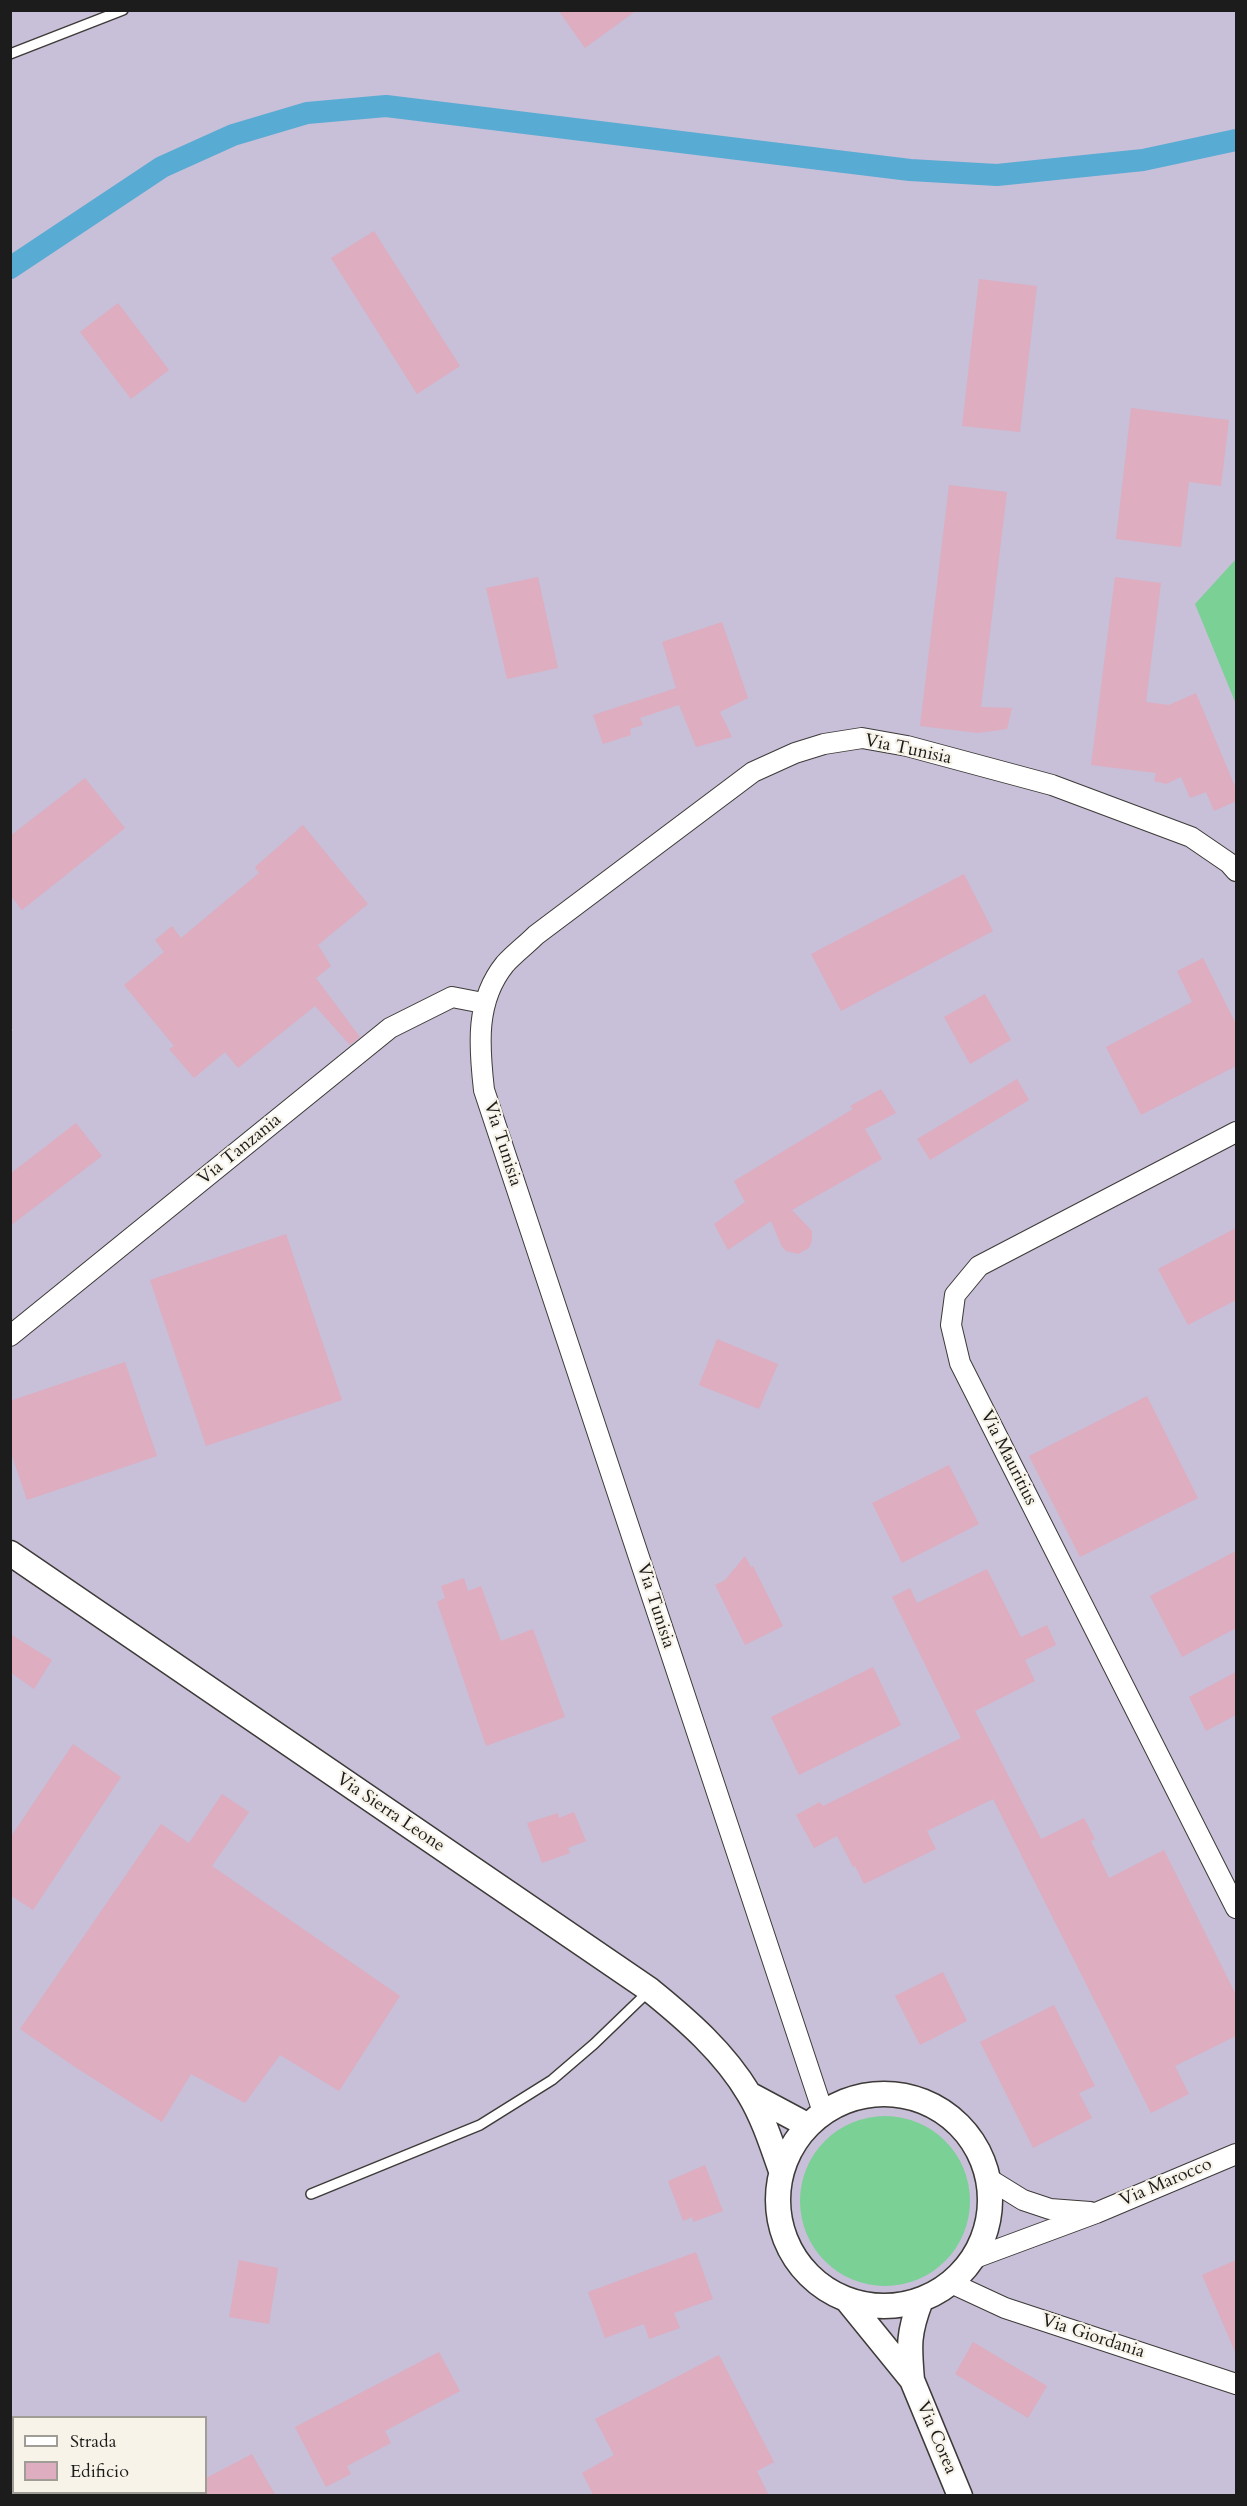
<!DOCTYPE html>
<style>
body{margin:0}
#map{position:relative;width:1247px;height:2506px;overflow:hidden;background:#f5e4cd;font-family:Cardo,serif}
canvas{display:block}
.frame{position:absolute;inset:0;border:12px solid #1c1c1c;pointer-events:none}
.legend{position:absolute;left:12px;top:2416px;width:195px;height:78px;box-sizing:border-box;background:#f7f3e8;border:2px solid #9f9d96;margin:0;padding:8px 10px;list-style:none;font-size:18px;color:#1c1c1c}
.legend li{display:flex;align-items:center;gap:12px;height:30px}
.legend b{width:30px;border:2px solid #9f9d96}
</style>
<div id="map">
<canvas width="1247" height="2506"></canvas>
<div class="frame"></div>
<ul class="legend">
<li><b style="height:8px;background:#fff"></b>Strada</li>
<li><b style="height:16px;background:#deadbf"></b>Edificio</li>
</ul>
</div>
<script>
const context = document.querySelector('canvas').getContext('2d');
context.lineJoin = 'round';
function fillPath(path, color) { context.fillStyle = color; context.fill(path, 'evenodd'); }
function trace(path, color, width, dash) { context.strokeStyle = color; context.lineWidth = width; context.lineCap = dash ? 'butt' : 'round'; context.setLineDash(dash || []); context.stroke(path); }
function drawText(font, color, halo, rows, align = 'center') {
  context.font = font + ' Cardo,serif'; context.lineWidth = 4.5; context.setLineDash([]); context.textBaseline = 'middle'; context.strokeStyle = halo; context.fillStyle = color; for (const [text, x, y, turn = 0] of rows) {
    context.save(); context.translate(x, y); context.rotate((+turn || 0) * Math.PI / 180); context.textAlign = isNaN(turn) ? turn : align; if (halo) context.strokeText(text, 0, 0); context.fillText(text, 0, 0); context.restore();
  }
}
fillPath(new Path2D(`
 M11 11H1236V2495L11 2496 10 1032 13 1030 10 1028ZM14 2418H206V2492H14Z`), '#c8bfd8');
fillPath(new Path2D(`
 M1236 559V704L1195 604Z
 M800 2201a85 85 0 1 1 170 0a85 85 0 1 1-170 0Z`), '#7ad095');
trace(new Path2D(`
 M10 268 162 167 233 135 307 113 386 106 910 170 997 175 1143 160 1236 140`), '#58abd3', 22);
fillPath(new Path2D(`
 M558 10H637L585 48Z
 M374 231 460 366 417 394 331 258Z
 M979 279 1037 286 1020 432 962 426Z
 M118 303 169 370 131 399 80 332Z
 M1131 408 1229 420 1221 486 1189 482 1181 547 1116 539Z
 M949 485 1007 492 981 707 1012 708 1007 729 978 733 920 726Z
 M538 577 558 668 507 679 486 588Z
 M1115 577 1161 583 1146 702 1169 705 1196 693 1236 789V801L1214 811 1206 792 1190 798 1181 777 1166 784 1154 781 1156 773 1091 765Z
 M722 622 748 698 720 712 732 737 696 747 679 705 640 718 643 725 630 729 631 735 603 744 593 715 676 688 662 642Z
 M85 778 125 828 22 910 10 895V836Z
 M303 825 368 904 318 945 331 966 316 978 360 1037 350 1045 315 1006 238 1068 225 1052 194 1078 169 1049 174 1046 124 985 164 952 155 940 172 926 181 938 259 873 255 867Z
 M964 874 993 931 841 1011 811 954Z
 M1203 958 1236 1024V1066L1141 1115 1106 1047 1192 1002 1177 971Z
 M985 994 1011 1040 970 1064 944 1017Z
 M1017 1079 1029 1100 930 1160 917 1139Z
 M881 1089 896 1113 865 1129 882 1159 792 1210 812 1231V1241L809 1248 798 1254 786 1251 782 1247 771 1221 728 1250 714 1224 745 1202 734 1181 853 1109 850 1106Z
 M76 1123 102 1156 10 1226V1174Z
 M1236 1228V1300L1188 1325 1158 1269Z
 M286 1234 342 1400 206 1446 150 1280Z
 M717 1339 778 1364 759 1409 699 1385Z
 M125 1362 157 1456 27 1500 10 1450V1401Z
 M1147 1396 1198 1498 1080 1557 1029 1456Z
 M949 1465 979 1524 902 1563 872 1503Z
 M1236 1551V1628L1182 1657 1150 1596Z
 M745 1556 751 1567 753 1566 783 1626 745 1645 715 1585 725 1580Z
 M987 1569 1021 1637 1047 1625 1056 1645 1025 1660 1035 1681 975 1711 1041 1839 1084 1818 1095 1839 1091 1841 1109 1878 1164 1850 1236 1995V2036L1175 2066 1189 2094 1151 2113 993 1799 927 1831 936 1849 864 1884 855 1866 853 1867 837 1836 814 1848 796 1815 820 1802 823 1806 961 1738 892 1597 910 1588 917 1603Z
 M464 1578 468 1591 481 1586 501 1641 533 1629 565 1717 486 1746 437 1602 445 1598 441 1586Z
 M10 1634 52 1660 34 1689 10 1672Z
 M873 1667 901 1725 799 1775 771 1717Z
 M1236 1672V1715L1206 1731 1189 1697Z
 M73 1744 121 1777 33 1910 10 1895V1838Z
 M222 1794 249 1812 212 1866 400 1996 339 2091 280 2055 245 2103 191 2074 162 2122 75 2067 20 2029 161 1824 189 1843Z
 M574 1812 586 1841 568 1848 570 1853 542 1863 527 1823 558 1813 559 1818Z
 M943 1972 967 2021 920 2045 895 1996Z
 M1054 2005 1095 2086 1079 2093 1092 2118 1033 2148 980 2042Z
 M705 2165 723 2211 693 2222 692 2217 683 2221 668 2181Z
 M696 2252 713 2299 674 2313 680 2328 649 2339 644 2324 605 2338 588 2292Z
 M239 2260 278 2268 269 2324 229 2317Z
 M1236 2260V2354L1202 2275Z
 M973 2342 1047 2386 1028 2418 955 2374Z
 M439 2352 460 2391 385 2431 391 2443 347 2466 351 2474 326 2487 295 2427Z
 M719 2355 774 2462 757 2471 769 2496H594L582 2473 614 2455 595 2419Z
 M252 2454 276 2496H206V2478Z`), '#deadbf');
const service = new Path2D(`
 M10 54 123 10
 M311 2194 480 2125 552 2080 594 2044 650 1990`);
const minor = new Path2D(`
 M1236 1132 979 1266 955 1295 951 1325 960 1363 1236 1908
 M10 1336 390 1028 452 997 483 1003
 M823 2112 484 1090C479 1046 475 1001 505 964 514 954 526 945 536 935L753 772 795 753 824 744 862 738 907 746 1052 785 1191 837 1229 863 1236 871
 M989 2179 1023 2200 1050 2209 1090 2212
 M972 2259 1096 2213 1236 2154
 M951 2283 1005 2308 1236 2384`);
const tertiary = new Path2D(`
 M10 1553 650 1990C687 2020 724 2052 749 2094 763 2117 772 2145 781 2171
 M778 2200a106 106 0 1 1 212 0a106 106 0 1 1-212 0Z
 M749 2094 807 2125
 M847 2300 912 2380 960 2496
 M912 2380C909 2346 908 2333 921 2300`);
trace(service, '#3d3a37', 12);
trace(minor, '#3d3a37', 22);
trace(tertiary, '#3d3a37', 27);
trace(service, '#fff', 9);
trace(minor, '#fff', 20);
trace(tertiary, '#fff', 24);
drawText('18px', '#1c1c1c', '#f7f3e8', [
 ["Via Tunisia",908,750,12],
 ["Via Tunisia",502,1144,72],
 ["Via Tanzania",240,1150,-39],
 ["Via Mauritius",1008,1458,63],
 ["Via Tunisia",655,1606,72],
 ["Via Sierra Leone",390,1813,34],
 ["Via Marocco",1166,2183,-23],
 ["Via Giordania",1093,2337,18],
 ["Via Corea",936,2438,67]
]);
</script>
